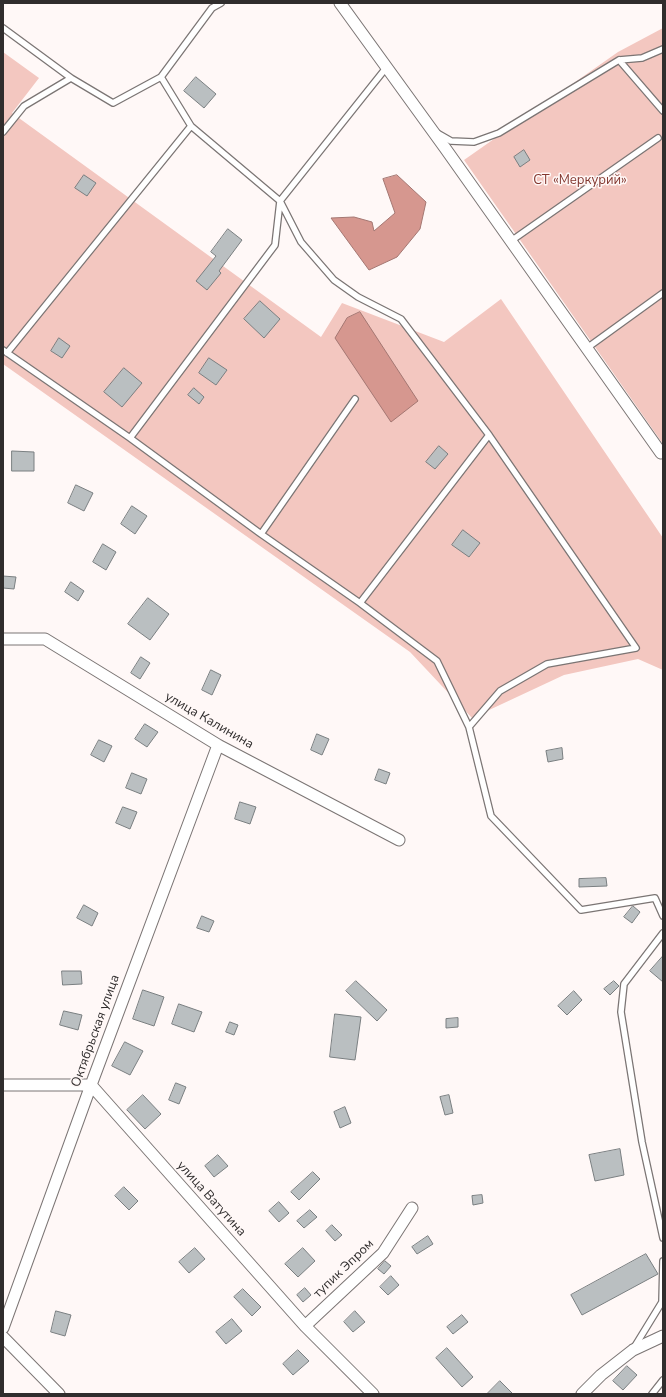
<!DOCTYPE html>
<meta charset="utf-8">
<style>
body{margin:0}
#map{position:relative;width:666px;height:1397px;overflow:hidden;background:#fff8f7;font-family:"Nunito Sans",sans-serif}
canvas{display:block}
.frame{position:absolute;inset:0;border:4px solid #302d2d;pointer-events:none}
</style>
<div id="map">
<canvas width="666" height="1397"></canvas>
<div class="frame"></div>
</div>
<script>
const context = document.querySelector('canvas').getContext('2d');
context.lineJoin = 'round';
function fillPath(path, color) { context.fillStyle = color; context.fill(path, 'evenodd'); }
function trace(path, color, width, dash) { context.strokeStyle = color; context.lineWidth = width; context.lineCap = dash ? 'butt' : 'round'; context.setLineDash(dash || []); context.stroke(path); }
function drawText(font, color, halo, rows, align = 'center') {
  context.font = font + ' "Nunito Sans",sans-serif'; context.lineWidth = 3; context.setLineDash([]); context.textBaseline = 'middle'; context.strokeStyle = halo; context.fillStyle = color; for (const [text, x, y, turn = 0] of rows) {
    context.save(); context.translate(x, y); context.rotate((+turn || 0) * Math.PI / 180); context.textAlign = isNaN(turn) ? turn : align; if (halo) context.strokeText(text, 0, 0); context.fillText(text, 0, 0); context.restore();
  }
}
fillPath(new Path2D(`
 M663 28V444L464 160 618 52Z
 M3 52 39 78 12 113 321 337 342 303 444 342 501 299 663 538V670L638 659 564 675 472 718 410 652 3 364Z`), '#f3c7c0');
const water = new Path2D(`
 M397 175 426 202 420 229 397 257 369 270 331 218 354 217 372 222 374 231 395 213 383 179Z
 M360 312 418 401 391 422 335 338 347 318Z`);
fillPath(water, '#d6978f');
trace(water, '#a47772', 1);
const building = new Path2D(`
 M196 77 216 94 204 108 184 91Z
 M524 150 530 160 520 167 514 157Z
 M84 175 96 183 87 196 75 188Z
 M228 229 242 240 219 271 221 273 207 290 196 281 216 256 211 252Z
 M260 301 280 319 264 338 244 319Z
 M59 338 70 346 62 358 51 351Z
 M209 358 227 370 216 385 199 373Z
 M124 368 142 383 122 407 104 392Z
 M194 388 204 397 199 404 188 395Z
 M439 446 448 454 435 469 426 462Z
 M12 451 34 452V471H12Z
 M76 485 93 493 84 511 68 503Z
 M132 506 147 516 135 534 121 524Z
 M463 530 480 543 469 557 452 545Z
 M103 544 116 552 106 570 93 562Z
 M3 576 16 577 14 589 3 588Z
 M71 582 84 591 78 601 65 592Z
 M148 598 169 614 150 640 128 624Z
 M141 657 150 663 140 679 131 673Z
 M211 670 221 675 212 695 202 690Z
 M145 724 158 732 147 747 135 739Z
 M317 734 329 739 322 755 311 750Z
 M99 740 112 746 104 762 91 755Z
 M562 748 563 759 548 762 546 751Z
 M379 769 390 773 386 784 375 780Z
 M132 773 147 779 141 794 126 788Z
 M240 802 256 807 250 824 235 819Z
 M123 807 137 812 130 829 116 823Z
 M606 878 607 886 579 887V879Z
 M84 905 98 913 92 926 77 918Z
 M633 906 640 912 632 923 624 917Z
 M202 916 214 921 209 932 197 928Z
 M663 956V982L650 971Z
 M62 971H81L82 984 63 985Z
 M356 981 387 1010 377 1021 346 991Z
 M614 981 619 986 610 995 604 989Z
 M143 990 164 997 154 1026 133 1019Z
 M574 991 582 1000 567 1015 558 1006Z
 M179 1004 202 1012 194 1032 172 1024Z
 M64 1011 82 1015 78 1030 60 1025Z
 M335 1014 361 1017 355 1060 330 1057Z
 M458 1018V1027L446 1028V1019Z
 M230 1022 238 1025 234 1035 226 1032Z
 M125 1042 143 1051 130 1075 112 1066Z
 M176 1083 186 1087 179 1104 169 1100Z
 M143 1095 161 1114 145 1129 127 1110Z
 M449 1095 453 1113 445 1115 440 1097Z
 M345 1107 351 1123 340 1128 334 1112Z
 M620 1149 624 1175 595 1181 589 1155Z
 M218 1155 228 1166 214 1177 205 1166Z
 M313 1172 320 1179 299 1200 291 1192Z
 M124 1187 138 1201 129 1210 115 1196Z
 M482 1195 483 1203 473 1205 472 1196Z
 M279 1202 289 1213 279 1222 269 1211Z
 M310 1210 317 1217 304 1228 297 1221Z
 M332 1225 342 1235 335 1241 326 1231Z
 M428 1236 433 1244 417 1254 412 1247Z
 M195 1248 205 1259 189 1273 179 1262Z
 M303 1248 315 1261 298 1277 285 1264Z
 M646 1254 658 1274 582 1315 571 1295Z
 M385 1261 391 1266 384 1274 378 1269Z
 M391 1276 399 1285 388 1295 380 1287Z
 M305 1288 311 1295 303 1302 297 1295Z
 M243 1289 261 1307 252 1316 234 1297Z
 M56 1311 71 1315 65 1336 51 1332Z
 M355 1311 365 1322 353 1332 344 1322Z
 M462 1315 468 1322 453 1334 447 1327Z
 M232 1319 242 1331 226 1344 216 1332Z
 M447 1348 473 1377 462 1387 436 1358Z
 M298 1350 309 1361 293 1375 283 1364Z
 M627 1366 637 1375 623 1390 613 1381Z
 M500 1381 513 1394H487Z`);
fillPath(building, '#babfc1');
trace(building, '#7a7f81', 1);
const lane = new Path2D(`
 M3 28 71 78
 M619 60 663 111
 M191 126 280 201 386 68
 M3 132 24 106 71 78 113 103 161 77 212 8 221 3
 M437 133 451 141 474 142 499 133 619 60 642 58 663 49
 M280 201 301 242 334 280 358 297 401 319 489 435 636 648 547 664 500 691 469 727 491 816 581 910 655 898 663 916
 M511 241 658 138
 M587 348 663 293
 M3 350 130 438 261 534 360 603 437 661 469 727
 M7 353 191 126 161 77
 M130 438 275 245 280 201
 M261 534 355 399
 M360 603 489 435
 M663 933 624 984 621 1012 642 1142 663 1238
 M635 1346 662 1302 663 1261
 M652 1394 663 1380`);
const street = new Path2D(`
 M340 3 445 148 661 453
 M3 639H45L218 745 399 840
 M3 1085H91L305 1326 373 1394
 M305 1326 383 1253 412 1208
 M3 1328 91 1085 218 745
 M3 1337 59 1394
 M582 1394 601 1375 633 1350 663 1336`);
trace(lane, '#7b7574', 8);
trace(street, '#7b7574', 13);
trace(lane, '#fff', 5.5);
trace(street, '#fff', 11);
drawText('13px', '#83372f', '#fff8f7', [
 ["СТ «Меркурий»",580,181]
]);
drawText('13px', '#302d2d', '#fff8f7', [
 ["улица Калинина",209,721,30],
 ["Октябрьская улица",96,1031,-70],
 ["улица Ватутина",211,1199,48],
 ["тупик Эпром",344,1269,-44]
]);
</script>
